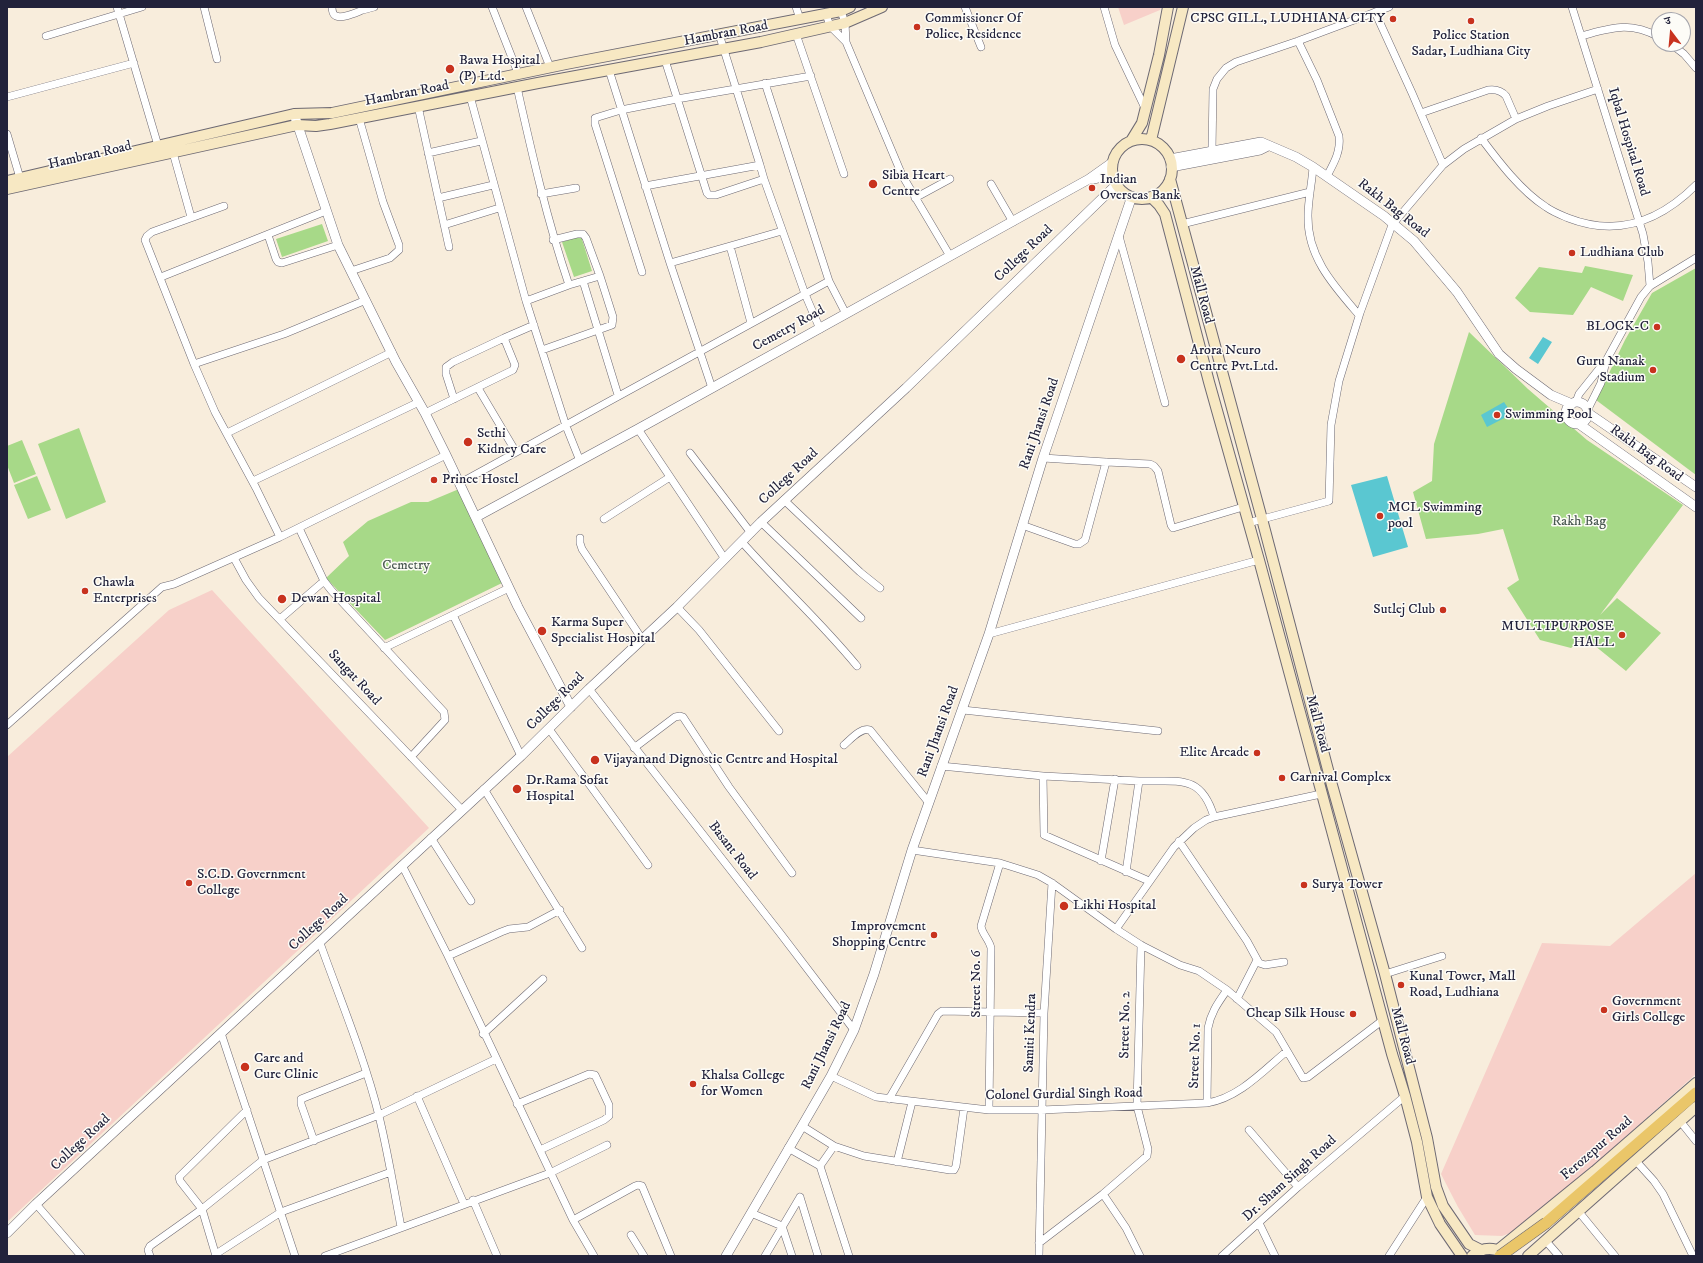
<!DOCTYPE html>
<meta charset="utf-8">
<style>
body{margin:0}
#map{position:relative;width:1703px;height:1263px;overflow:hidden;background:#f8eddc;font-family:"IM FELL DW Pica","Noto Serif Devanagari",serif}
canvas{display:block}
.frame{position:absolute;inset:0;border:8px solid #22223b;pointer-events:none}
.north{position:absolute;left:1651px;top:12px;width:40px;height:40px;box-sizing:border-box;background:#fdfcf7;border:1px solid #a5a5ac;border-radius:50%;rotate:344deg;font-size:11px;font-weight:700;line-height:16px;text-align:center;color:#22223b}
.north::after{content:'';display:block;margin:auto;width:14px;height:18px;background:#c8321e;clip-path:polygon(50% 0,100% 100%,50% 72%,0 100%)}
</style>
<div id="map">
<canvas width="1703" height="1263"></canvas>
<div class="frame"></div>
<div class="north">उ</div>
</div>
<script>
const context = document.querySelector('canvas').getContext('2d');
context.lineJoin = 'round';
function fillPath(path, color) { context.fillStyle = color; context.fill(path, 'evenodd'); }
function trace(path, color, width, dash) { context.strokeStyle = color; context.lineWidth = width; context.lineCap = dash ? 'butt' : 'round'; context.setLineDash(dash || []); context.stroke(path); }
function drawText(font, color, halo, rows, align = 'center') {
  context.font = font + ' "IM FELL DW Pica",serif'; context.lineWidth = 3; context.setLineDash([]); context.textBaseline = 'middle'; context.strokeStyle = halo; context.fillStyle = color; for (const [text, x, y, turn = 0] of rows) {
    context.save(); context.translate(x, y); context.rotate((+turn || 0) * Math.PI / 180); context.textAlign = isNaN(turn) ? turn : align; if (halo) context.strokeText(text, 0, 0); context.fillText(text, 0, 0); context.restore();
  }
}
fillPath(new Path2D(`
 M1118 7H1161L1160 10 1124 25Z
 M212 590 429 828 7 1222V757L169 610Z
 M1696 873V1074L1522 1229 1502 1236 1475 1235 1458 1207 1441 1174 1542 943 1610 946Z`), '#f7d0c9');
fillPath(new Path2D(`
 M322 224 328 241 282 257 276 239Z
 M581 236 592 271 574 277 562 242Z
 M1585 266 1633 275 1623 301 1591 287 1573 315 1530 312 1515 298 1539 267 1582 273Z
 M1696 268V475L1596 400 1625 340 1652 293Z
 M1469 332 1528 389 1587 440 1683 505 1600 615 1617 598 1661 633 1626 671 1584 637 1571 648 1540 640 1507 588 1519 580 1503 529 1478 534 1426 539 1413 492 1432 481 1434 444Z
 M79 428 106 502 66 519 38 444Z
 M22 440 36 474 14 483 7 465V446Z
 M37 476 51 510 28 519 14 485Z
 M459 489 502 583 385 640 326 578 349 556 343 542 368 521 411 502H428Z`), '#a7d988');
fillPath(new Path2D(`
 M1543 337 1552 342 1538 364 1529 358Z
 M1504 402 1512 414 1487 427 1481 415Z
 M1387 476 1408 547 1373 557 1351 485Z`), '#5ac7d1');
const minor = new Path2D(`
 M117 7 159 149
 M204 7 217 59
 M332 7C332 10 333 15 336 16 343 19 357 12 363 10
 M362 7 363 10 374 7
 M492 7 518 73
 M526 7 550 67
 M796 7 800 19
 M965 7 981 47
 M1104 7 1115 45 1145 108
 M1572 7 1643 234 1648 262 1650 286
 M841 11 845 23 846 42 902 175 950 256
 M1375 12 1412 93 1443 165
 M826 14 830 26 846 42
 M719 34 760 165
 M796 34 844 174
 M46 36 142 7
 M1581 36C1612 28 1629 21 1659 37
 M1298 41 1317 80 1339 136C1341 151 1334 163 1327 176
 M1671 44 1684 54 1696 68
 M609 70 670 263 712 388
 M765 83 829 281 805 294 820 329
 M517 87C532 154 547 220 569 285L526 301
 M470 96 526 301 566 426 580 461
 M7 97 134 63
 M418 106 449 247
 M1421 113 1488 90C1495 89 1501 90 1506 96L1516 119
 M7 134 20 178
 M1481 138C1499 162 1521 191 1546 207 1553 212 1561 215 1568 218 1617 237 1660 221 1696 185
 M172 149 191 217
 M1212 150 1213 89 1217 79 1226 68 1236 62 1298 41 1389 7
 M428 153 481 141
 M1313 167C1312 183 1308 200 1308 216 1307 257 1334 286 1359 315
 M991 184 1013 222
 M645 186 760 165 764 179
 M541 194 576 188
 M438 198 493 185
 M915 198 950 179
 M224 206 152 232 147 236 145 240 194 364 215 412 256 488 280 537
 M1182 224 1310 192
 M444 225 499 208
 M268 235 276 259 278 262 282 263 338 245
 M1119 236 1165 403
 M553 240 577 234H583L586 238 600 276 569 285
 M670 263 730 246
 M351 271 390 258 399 250V245L383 202 359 118
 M642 272 595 124V118L621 110 677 99 811 76
 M161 277 326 211
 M583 281 618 395
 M829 281 846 314
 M751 323 730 246 782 231
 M542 350 612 325 613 317 600 276
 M194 364 284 334 366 300
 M478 388 516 452
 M454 399 446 374V367L453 362 504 338
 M1576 402 1579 394 1607 359 1641 297 1650 286 1696 258
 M1588 409 1601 383 1606 361
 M425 413 513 370 515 365 504 338 534 325
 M638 429 725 559
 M227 433 392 352
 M690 453 751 533
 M1106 462 1150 464 1154 466 1158 471 1171 525 1173 528 1243 507
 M253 481 419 402
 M460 483 805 294 764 179 716 195H709L707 193 665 60
 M784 500 860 572 880 588
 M604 519 670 477
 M761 522 861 618
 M1248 523 1329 501 1331 425 1339 381 1360 313 1392 225 1443 165 1464 149 1516 119 1548 106 1598 89
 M1022 525 1075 544H1079L1085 540 1106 462 1043 458
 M299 528 324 581 331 590 444 712 445 720 411 757
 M580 538V543L582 549 642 639
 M742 542C779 584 821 622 857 666
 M234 558 246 580 259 598 462 810
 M677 607 699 630 779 731
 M453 615 521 756
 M280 619 324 581
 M989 634 1259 560
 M384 648 509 588
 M589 689 780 933 854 1030
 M963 710 1158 731
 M7 725 162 587 174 584 280 537 446 455
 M549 729 648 865
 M844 745C851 739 861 727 870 730L929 803
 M634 748 675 717 680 716 683 717 729 787 792 873
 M941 766 1043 776 1044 835 1149 881
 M1043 776 1139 781 1126 872
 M1139 781C1178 782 1201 773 1214 817
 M484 789 582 948
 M431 838 471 901
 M1179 841 1247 941 1259 963 1265 965 1284 962
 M912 850 1000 863 1038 875 1052 883 1116 929 1141 945 1180 965 1199 971 1227 990 1276 1032 1303 1078 1308 1077 1383 1020
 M1101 861 1115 779
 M402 865 448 956 573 1220 594 1256
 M1116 929 1174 847 1194 828 1206 820 1214 817 1321 794
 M320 943C340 999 365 1059 379 1116 388 1153 394 1190 401 1227
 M448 956 501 932 509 929 528 927 560 910
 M1385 974 1442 956
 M1237 999 1257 960
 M221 1033 295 1256
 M483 1034 543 979
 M831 1076 876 1097 989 1110H1041L1207 1103C1239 1098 1264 1070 1287 1051
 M417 1096 464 1204
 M889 1099 938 1014 942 1011 1044 1013
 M1207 1103 1208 1028C1211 1012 1218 1003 1227 990
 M517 1104 589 1074 595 1075 609 1105V1116L604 1120 540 1150
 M989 1110 991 948C989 939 982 934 981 926L1000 863
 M1680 1121 1696 1141
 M802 1126 834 1146 820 1166
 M1249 1130 1298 1187
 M314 1141 301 1104V1099L366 1073
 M834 1146 864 1156 950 1170H954L956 1166 964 1108
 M788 1148 820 1166 849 1256
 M1636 1161 1654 1181 1663 1194 1693 1256
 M897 1162 912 1102
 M1103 1194 1126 1228 1140 1256
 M800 1197 818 1256
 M473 1200 497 1256
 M36 1204 81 1256
 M1579 1212 1615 1256
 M751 1213 782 1226 792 1256
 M573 1220 635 1186 638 1185 642 1186 671 1256
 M1259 1223 1275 1256
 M631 1235 644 1256
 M1545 1240 1559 1256
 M1039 1243 1103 1194 1147 1156 1148 1149 1137 1106 1141 945
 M216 1254 281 1212 391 1172
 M150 1256 148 1250 150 1246 202 1209 263 1160 379 1115 496 1059
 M216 1256 202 1209 180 1181 179 1177 247 1110
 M325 1256 550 1173 607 1145
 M765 1256 800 1197
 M1039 1256 1044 1013 1052 883
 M1222 1256 1298 1187 1405 1096
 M1389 1256 1427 1197`);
const tertiary = new Path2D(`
 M294 114 338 245 396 362 425 413 446 455 518 607 571 707
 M1170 159 1261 142 1296 157 1313 167 1384 216 1414 241 1457 292 1499 354 1516 369 1551 395 1572 404
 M1171 167 1260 150 1268 146
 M1093 179 1113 175
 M1566 413a11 11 0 1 1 22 0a11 11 0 1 1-22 0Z
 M1588 413 1696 487
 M1579 424 1696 507
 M476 517 638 429 1089 179 1113 162
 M7 1233 36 1204 521 756 589 689 677 607 761 522 906 388 1117 184
 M726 1256 802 1126 831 1076 854 1030 874 974 912 850 989 634 1043 458 1132 196`);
const secondary = new Path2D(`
 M1112 169a30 30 0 1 1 60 0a30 30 0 1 1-60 0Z
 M1151 140 1183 7
 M1131 141 1142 123 1159 55 1168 7
 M1170 179 1262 519 1332 785 1385 974 1427 1138 1436 1187 1443 1206 1469 1244 1481 1250
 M7 181 294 114 332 113 566 64 841 11 850 7
 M7 189 297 125 316 126 330 124 538 83 761 42 845 23 882 7
 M1151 197 1159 205 1165 214 1209 382 1259 560 1392 1054 1405 1096 1417 1142 1427 1197 1440 1224 1462 1256
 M1498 1250 1595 1171 1696 1083
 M1472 1256C1481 1248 1492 1247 1503 1252
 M1528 1256 1696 1107`);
const primary = new Path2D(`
 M1546 1223 1696 1093`);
trace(minor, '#6d6973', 8);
trace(tertiary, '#6d6973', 10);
trace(secondary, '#6d6973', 12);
trace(primary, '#6d6973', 12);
trace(minor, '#fff', 7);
trace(tertiary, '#fff', 9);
trace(secondary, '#f7e8c3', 10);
trace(primary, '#eac669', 11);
const primaryBridge = new Path2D(`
 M1500 1256 1546 1223`);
trace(primaryBridge, '#6d6973', 12, []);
trace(primaryBridge, '#eac669', 11);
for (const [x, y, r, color] of [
 [1393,19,4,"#c8321e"],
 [1471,21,4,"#c8321e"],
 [917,27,4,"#c8321e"],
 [450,69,5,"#c8321e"],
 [873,184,5,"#c8321e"],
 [1092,188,4,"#c8321e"],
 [1572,253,4,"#c8321e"],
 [1657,327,4,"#c8321e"],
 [1181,359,5,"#c8321e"],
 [1653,370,4,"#c8321e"],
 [1497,415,4,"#c8321e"],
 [468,442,5,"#c8321e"],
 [434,480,4,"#c8321e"],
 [1380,516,4,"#c8321e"],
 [85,591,4,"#c8321e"],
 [282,599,5,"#c8321e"],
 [1443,610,4,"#c8321e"],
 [542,631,5,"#c8321e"],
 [1622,635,4,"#c8321e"],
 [1257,753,4,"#c8321e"],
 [595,760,5,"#c8321e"],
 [1282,778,4,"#c8321e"],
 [517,789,5,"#c8321e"],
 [189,883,4,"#c8321e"],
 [1304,885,4,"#c8321e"],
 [1064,906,5,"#c8321e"],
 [934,935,4,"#c8321e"],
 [1401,985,4,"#c8321e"],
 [1604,1010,4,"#c8321e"],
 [1353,1014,4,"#c8321e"],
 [245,1067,5,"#c8321e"],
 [693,1084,4,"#c8321e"]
]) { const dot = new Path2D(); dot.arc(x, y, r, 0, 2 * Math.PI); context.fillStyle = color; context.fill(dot); trace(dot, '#fdfcf7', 1.5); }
drawText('14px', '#22223b', '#fdfcf7', [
 ["Commissioner Of",925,19],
 ["Police, Residence",925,35],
 ["CPSC GILL, LUDHIANA CITY",1385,19,"right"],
 ["Police Station",1471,36,"center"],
 ["Sadar, Ludhiana City",1471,52,"center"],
 ["Bawa Hospital",459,61],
 ["(P) Ltd.",459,77],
 ["Sibia Heart",882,176],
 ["Centre",882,192],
 ["Indian",1100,180],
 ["Overseas Bank",1100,196],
 ["Ludhiana Club",1580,253],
 ["BLOCK-C",1649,327,"right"],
 ["Arora Neuro",1190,351],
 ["Centre Pvt.Ltd.",1190,367],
 ["Guru Nanak",1645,362,"right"],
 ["Stadium",1645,378,"right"],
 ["Swimming Pool",1505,415],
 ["Sethi",477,434],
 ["Kidney Care",477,450],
 ["Prince Hostel",442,480],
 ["MCL Swimming",1388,508],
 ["pool",1388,524],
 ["Chawla",93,583],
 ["Enterprises",93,599],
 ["Dewan Hospital",291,599],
 ["Sutlej Club",1435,610,"right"],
 ["Karma Super",551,623],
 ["Specialist Hospital",551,639],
 ["MULTIPURPOSE",1614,627,"right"],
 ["HALL",1614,643,"right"],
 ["Elite Arcade",1249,753,"right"],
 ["Vijayanand Dignostic Centre and Hospital",604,760],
 ["Carnival Complex",1290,778],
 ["Dr.Rama Sofat",526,781],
 ["Hospital",526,797],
 ["S.C.D. Government",197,875],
 ["College",197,891],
 ["Surya Tower",1312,885],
 ["Likhi Hospital",1073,906],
 ["Improvement",926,927,"right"],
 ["Shopping Centre",926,943,"right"],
 ["Kunal Tower, Mall",1409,977],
 ["Road, Ludhiana",1409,993],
 ["Government",1612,1002],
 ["Girls College",1612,1018],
 ["Cheap Silk House",1345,1014,"right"],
 ["Care and",254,1059],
 ["Cure Clinic",254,1075],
 ["Khalsa College",701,1076],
 ["for Women",701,1092]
], 'left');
drawText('14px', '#22223b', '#fdfcf7', [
 ["Hambran Road",726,34,-11],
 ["Hambran Road",407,94,-11],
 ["Iqbal Hospital Road",1628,142,73],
 ["Hambran Road",90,156,-13],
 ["Rakh Bag Road",1393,209,38],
 ["College Road",1024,254,-44],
 ["Mall Road",1201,295,75],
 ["Cemetry Road",789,329,-29],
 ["Rani Jhansi Road",1040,424,-71],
 ["Rakh Bag Road",1646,454,36],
 ["College Road",789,477,-43],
 ["Sangat Road",354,678,47],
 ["College Road",556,702,-45],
 ["Mall Road",1317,724,75],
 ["Rani Jhansi Road",939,732,-70],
 ["Basant Road",732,851,52],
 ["College Road",319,923,-43],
 ["Street No. 6",977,984,-90],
 ["Street No. 2",1126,1025,-89],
 ["Samiti Kendra",1031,1033,-88],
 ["Mall Road",1402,1036,75],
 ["Rani Jhansi Road",827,1046,-64],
 ["Street No. 1",1196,1056,-88],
 ["Colonel Gurdial Singh Road",1064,1095,-1],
 ["College Road",81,1143,-43],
 ["Ferozepur Road",1597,1149,-41],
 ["Dr. Sham Singh Road",1290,1179,-42]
]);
drawText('14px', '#4a5952', '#fdfcf7', [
 ["Rakh Bag",1579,522],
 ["Cemetry",406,566]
]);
</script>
